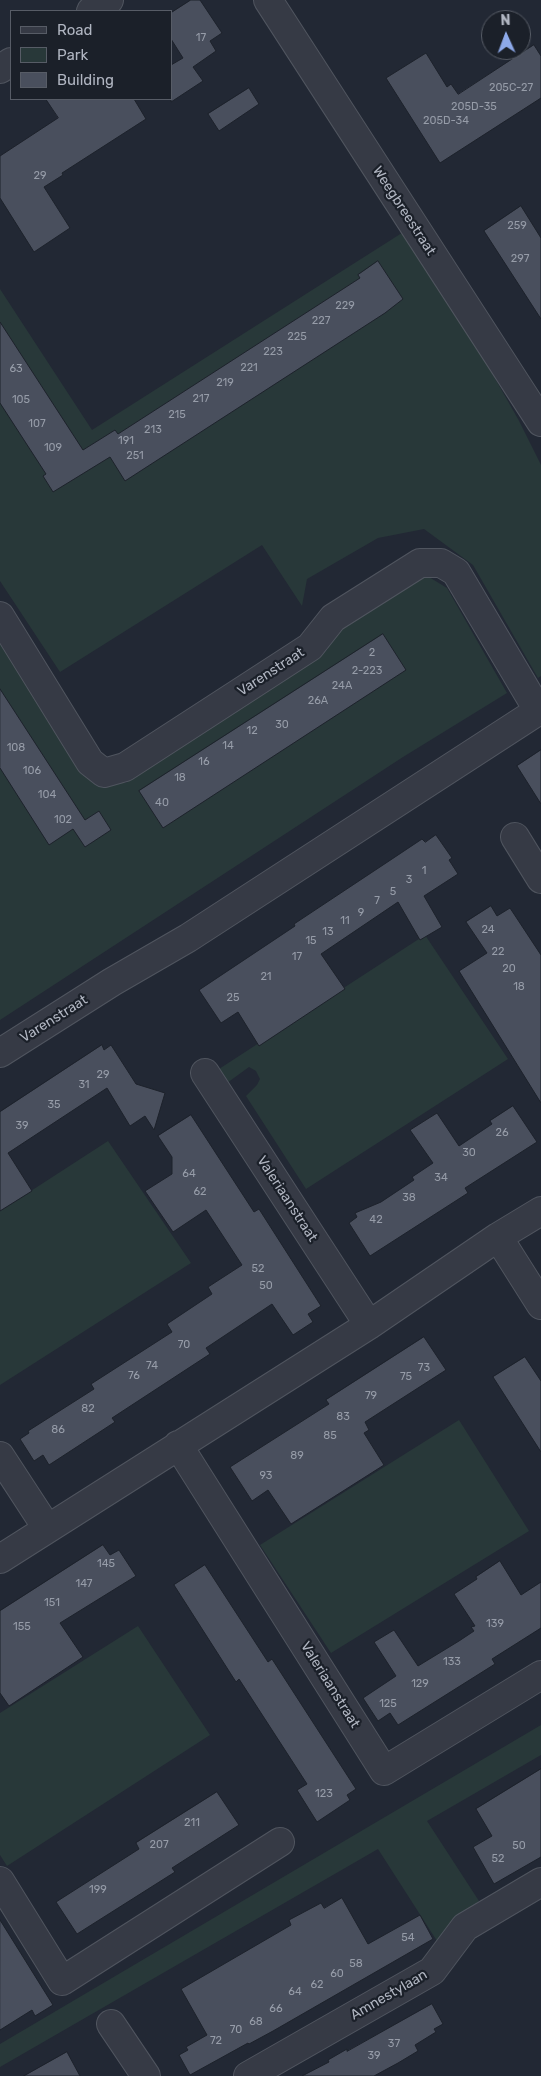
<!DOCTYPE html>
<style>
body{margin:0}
#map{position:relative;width:541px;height:2076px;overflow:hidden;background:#222834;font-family:Rubik,sans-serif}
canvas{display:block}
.legend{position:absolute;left:10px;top:10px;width:162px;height:90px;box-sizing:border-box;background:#1b2029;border:1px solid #575c66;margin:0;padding:6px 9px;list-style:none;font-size:15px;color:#b0b5c1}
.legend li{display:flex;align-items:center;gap:10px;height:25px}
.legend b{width:25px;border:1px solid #575c66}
.north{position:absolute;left:481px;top:10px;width:50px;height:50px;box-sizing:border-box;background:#1b2029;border:1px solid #575c66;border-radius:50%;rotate:358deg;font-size:14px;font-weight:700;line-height:20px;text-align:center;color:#b0b5c1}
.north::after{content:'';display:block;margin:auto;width:18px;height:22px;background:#8da9e9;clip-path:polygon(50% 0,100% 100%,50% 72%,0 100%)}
</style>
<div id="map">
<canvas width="541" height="2076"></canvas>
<ul class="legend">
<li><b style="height:6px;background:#363a45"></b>Road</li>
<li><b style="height:14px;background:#283839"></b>Park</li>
<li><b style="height:14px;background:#494f5d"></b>Building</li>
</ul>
<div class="north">N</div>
</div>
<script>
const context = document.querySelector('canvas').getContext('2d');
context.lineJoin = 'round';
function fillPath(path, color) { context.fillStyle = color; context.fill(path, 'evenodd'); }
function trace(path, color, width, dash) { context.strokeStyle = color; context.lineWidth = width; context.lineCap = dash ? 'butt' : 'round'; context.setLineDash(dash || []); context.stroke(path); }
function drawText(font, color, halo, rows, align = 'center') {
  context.font = font + ' Rubik,sans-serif'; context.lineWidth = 4.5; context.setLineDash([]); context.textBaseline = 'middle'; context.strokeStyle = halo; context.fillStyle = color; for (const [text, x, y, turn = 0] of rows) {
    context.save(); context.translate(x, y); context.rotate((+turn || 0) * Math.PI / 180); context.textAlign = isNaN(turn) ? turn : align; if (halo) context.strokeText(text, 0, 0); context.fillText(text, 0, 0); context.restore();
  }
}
fillPath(new Path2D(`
 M405 231 480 352 518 419 541 465V676L538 678 473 565 424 529 378 538 307 579 302 606 262 545 60 672 0 581V289L92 430Z
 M424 574 447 588 507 693 403 757 0 1020V643L87 775 105 782 126 783 327 650 333 632Z
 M425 935 508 1059 306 1189 246 1096 257 1085 260 1079 256 1071 249 1067 227 1083 219 1069Z
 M108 1141 191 1263 0 1385V1211Z
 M459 1420 529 1531 331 1653 260 1545Z
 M138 1626 210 1735 7 1866 0 1855V1713Z
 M541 1725V1755L427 1821 479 1901 437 1941 378 1849 0 2067V2044Z`), '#283839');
const building = new Path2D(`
 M191 0H200L222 33 210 41 216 51 193 67 203 81 171 102V65L183 58 171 39V13Z
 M534 45 541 56V98L440 163 386 78 426 53 447 87 451 84 458 94Z
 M249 88 259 104 219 131 208 114Z
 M46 99H134L146 119 62 173 63 175 44 187 70 228 34 252 0 198V156L58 118Z
 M521 206 541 238V319L484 231Z
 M378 261 403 299 385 313 125 481 110 457 53 492 43 476 46 474 0 403V322L83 450 115 430 118 434 360 278 358 275Z
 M383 634 406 670 163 828 139 791Z
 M0 689 85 820 99 811 111 830 85 847 73 829 49 845 0 768Z
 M541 750V804L517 766Z
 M436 835 452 858 449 860 458 874 424 896 442 927 420 940 398 902 321 954 345 989 259 1046 238 1012 221 1023 199 990 295 926 294 924 389 861 422 839 425 842Z
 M491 906 497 916 510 908 541 955V1103L459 971 487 953 466 922Z
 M102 1045 104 1050 111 1045 136 1084 165 1093 154 1130 145 1116 130 1126 107 1088 8 1153 32 1191 0 1211V1112Z
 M513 1106 537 1142 465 1188 468 1193 370 1256 349 1223 357 1217 355 1213 381 1202 414 1180 412 1177 433 1163 410 1130 437 1113 459 1146 492 1124 490 1121Z
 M191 1115 254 1212 259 1209 321 1306 308 1314 313 1322 293 1335 272 1304 206 1348 210 1354 112 1418 115 1422 49 1465 43 1455 34 1461 20 1439 29 1433 28 1431 94 1389 91 1384 172 1332 167 1324 212 1294 208 1287 242 1265 206 1210 173 1232 145 1191 172 1174V1157L158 1136Z
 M424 1337 446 1370 365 1422 369 1430 364 1433 384 1465 291 1524 268 1490 252 1501 230 1467 329 1404 326 1400Z
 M525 1357 541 1381V1452L493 1377Z
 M103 1545 110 1555 119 1550 136 1576 60 1623 83 1657 9 1706 0 1693V1611Z
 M500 1561 521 1595 541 1582V1628L492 1659 495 1664 398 1725 390 1713 378 1721 363 1698 396 1676 374 1642 394 1630 418 1666 459 1641 474 1631 471 1627 475 1626 454 1594 477 1579 476 1577Z
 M205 1565 268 1662 272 1659 356 1789 347 1795 350 1800 317 1822 297 1790 307 1784 239 1679 236 1682 174 1585Z
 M541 1769V1857L494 1884 473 1847 492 1836 476 1809Z
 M217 1792 239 1825 172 1868 175 1872 77 1934 56 1902 139 1849 136 1843Z
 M342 1898 368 1944 420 1915 433 1939 273 2031 249 2044 248 2043 190 2075 179 2055 188 2050 186 2047 207 2035 181 1989 291 1925 289 1920 321 1903 324 1908Z
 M0 1920 53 2005 35 2016 32 2010 0 2030Z
 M432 2004 443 2024 434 2029 436 2032 415 2045 418 2051 398 2063 374 2076H302L329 2062 328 2060 347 2049V2051Z
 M67 2052 80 2076H24Z`);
fillPath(building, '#494f5d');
trace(building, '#1d222b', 1);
const street = new Path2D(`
 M268 0 541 422
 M91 11 109 0
 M0 69 11 62
 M0 616 90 762 104 773 125 767 310 647 333 618 420 563H441L456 572 538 710
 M515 837 541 879
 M0 1053 112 982 188 938 541 709
 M205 1073 369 1325
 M498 1237 541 1305
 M178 1445 384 1771 541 1675
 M0 1456 47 1528
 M0 1559 369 1325 498 1237 541 1211
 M0 1881 62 1981 280 1842
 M111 2024 146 2076
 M248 2076 432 1971 465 1927 541 1882`);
trace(street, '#50555f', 30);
trace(street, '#363a45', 28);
drawText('11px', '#969ca8', null, [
 ["17",201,38],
 ["205C-27",511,88],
 ["205D-35",474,107],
 ["205D-34",446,121],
 ["29",40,176],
 ["259",517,226],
 ["297",520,259],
 ["229",345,306],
 ["227",321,321],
 ["225",297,337],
 ["223",273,352],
 ["221",249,368],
 ["63",16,369],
 ["219",225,383],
 ["217",201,399],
 ["105",21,400],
 ["215",177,415],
 ["107",37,424],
 ["213",153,430],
 ["191",126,441],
 ["109",53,448],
 ["251",135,456],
 ["2",372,653],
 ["2-223",367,671],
 ["24A",342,686],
 ["26A",318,701],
 ["30",282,725],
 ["12",252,731],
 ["14",228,746],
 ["108",16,748],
 ["16",204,762],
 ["106",32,771],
 ["18",180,778],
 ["104",47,795],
 ["40",162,803],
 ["102",63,820],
 ["1",424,871],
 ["3",409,880],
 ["5",393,892],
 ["7",377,901],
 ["9",361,913],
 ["11",345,921],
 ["24",488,930],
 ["13",328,932],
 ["15",311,941],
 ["22",498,952],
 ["17",297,957],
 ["20",509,969],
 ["21",266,977],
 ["18",519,987],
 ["25",233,998],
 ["29",103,1075],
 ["31",84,1085],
 ["35",54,1105],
 ["39",22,1126],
 ["26",502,1133],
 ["30",469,1153],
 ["64",189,1174],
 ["34",441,1178],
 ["62",200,1192],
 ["38",409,1198],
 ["42",376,1220],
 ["52",258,1269],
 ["50",266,1286],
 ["70",184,1345],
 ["74",152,1366],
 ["73",424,1368],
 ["76",134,1376],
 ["75",406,1377],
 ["79",371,1396],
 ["82",88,1409],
 ["83",343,1417],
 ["86",58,1430],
 ["85",330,1436],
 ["89",297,1456],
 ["93",266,1476],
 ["145",106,1564],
 ["147",84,1584],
 ["151",52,1603],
 ["139",495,1624],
 ["155",22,1627],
 ["133",452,1662],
 ["129",420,1684],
 ["125",388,1704],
 ["123",324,1794],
 ["211",192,1823],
 ["207",159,1845],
 ["50",519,1846],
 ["52",498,1859],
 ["199",98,1890],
 ["54",408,1938],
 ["58",356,1964],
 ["60",337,1974],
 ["62",317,1985],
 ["64",295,1992],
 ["66",276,2009],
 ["68",256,2022],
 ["70",236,2030],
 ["72",216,2041],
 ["37",394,2044],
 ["39",374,2056]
]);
drawText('14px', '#b0b5c1', '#1b2029', [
 ["Weegbreestraat",404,211,57],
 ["Varenstraat",271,672,-33],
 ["Varenstraat",54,1019,-32],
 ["Valeriaanstraat",287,1199,57],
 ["Valeriaanstraat",330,1685,58],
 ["Amnestylaan",389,1995,-30]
]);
</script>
